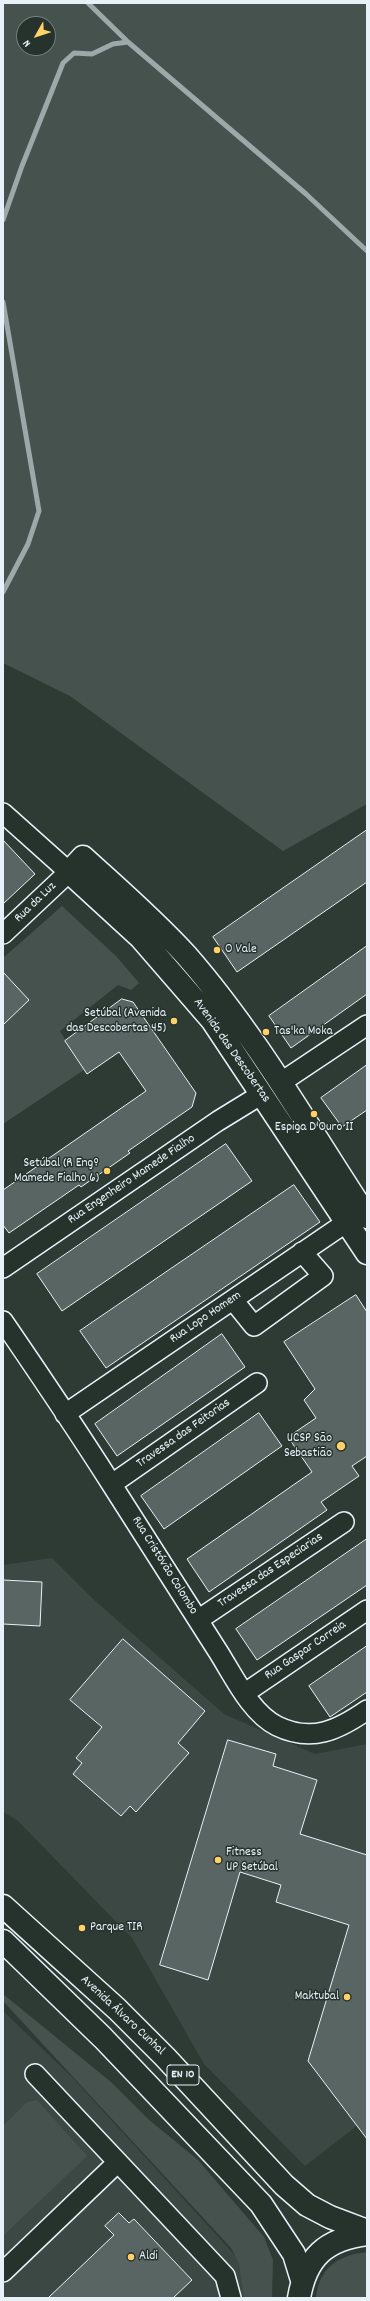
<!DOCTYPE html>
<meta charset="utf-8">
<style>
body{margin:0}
#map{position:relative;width:370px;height:2301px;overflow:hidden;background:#2e3b35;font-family:Dekko,sans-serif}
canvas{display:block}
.frame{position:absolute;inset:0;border:4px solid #e8f1f8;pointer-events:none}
.north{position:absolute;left:16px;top:16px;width:40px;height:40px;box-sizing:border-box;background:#26332d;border:1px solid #747f7e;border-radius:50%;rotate:231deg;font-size:11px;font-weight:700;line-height:16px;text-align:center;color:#e8f1f8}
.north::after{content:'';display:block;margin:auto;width:14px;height:18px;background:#ffd166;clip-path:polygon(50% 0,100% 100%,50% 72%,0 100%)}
</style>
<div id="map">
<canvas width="370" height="2301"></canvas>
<div class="frame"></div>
<div class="north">N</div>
</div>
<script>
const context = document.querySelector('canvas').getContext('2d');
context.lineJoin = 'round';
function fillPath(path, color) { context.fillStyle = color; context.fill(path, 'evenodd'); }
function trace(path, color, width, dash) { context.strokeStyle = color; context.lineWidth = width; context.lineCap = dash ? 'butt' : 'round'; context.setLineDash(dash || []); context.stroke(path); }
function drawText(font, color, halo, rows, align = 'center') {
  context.font = font + ' Dekko,sans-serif'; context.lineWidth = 3; context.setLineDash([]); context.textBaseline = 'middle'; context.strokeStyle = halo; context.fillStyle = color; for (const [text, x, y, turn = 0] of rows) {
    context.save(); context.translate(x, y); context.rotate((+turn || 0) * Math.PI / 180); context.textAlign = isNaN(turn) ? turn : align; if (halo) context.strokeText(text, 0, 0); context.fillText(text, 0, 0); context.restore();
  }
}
fillPath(new Path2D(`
 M52 1558 92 1598 224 1714 315 1754 367 1744V2118L305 2166 204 2064 132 1938 17 1820 3 1812V1565Z
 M3 2011 73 2078 242 2263 247 2298H3Z`), '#3b4843');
fillPath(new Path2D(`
 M3 3H367V804L283 851 70 696 3 663ZM24 24H48V48H24Z
 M62 906 116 956 139 983 131 990 118 985 60 1031 84 1070 3 1124V958Z
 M3 1994 111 2082 148 2119 198 2160 264 2237 273 2260 272 2298H244L239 2263 231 2248 3 2001Z
 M37 2100 87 2156 3 2236V2126L27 2102Z
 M367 2252V2298H316C319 2268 338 2255 367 2252Z`), '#45524e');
trace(new Path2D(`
 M88 3 128 42 306 194 367 251
 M3 220 22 166 63 63 74 53 92 54 113 44 128 42
 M3 302 39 511 28 544 3 592`), '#9da8a9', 5);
const building = new Path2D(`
 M367 830V882L237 972 213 937Z
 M3 840 35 874 3 904Z
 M367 946V994L291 1048 269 1016Z
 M3 972 29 1000 3 1025Z
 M122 999 133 1002 196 1093 192 1107 128 1151 130 1153 81 1187 79 1185 9 1233 3 1225V1190L146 1091 119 1052 87 1074 65 1041Z
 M367 1065V1110L342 1127 321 1098Z
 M226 1144 252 1181 62 1311 37 1274Z
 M294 1185 320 1222 106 1368 80 1331Z
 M356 1295 367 1312V1456L352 1466 359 1476 321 1502 327 1510 209 1592 187 1559 312 1472 288 1437 316 1418 304 1400 315 1389 284 1342Z
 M222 1334 245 1367 117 1456 95 1424Z
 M259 1413 282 1446 164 1529 141 1496Z
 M367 1539V1585L257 1660 236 1629Z
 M3 1580 42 1582 40 1626 3 1624Z
 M123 1639 205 1711 178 1743 189 1753 136 1812 130 1806 121 1816 73 1774 82 1763 76 1758 102 1727 70 1700Z
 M367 1646V1692L330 1717 309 1686Z
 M228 1740 276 1754 273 1766 317 1780 300 1834 367 1855V2139L308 2061 349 1925 276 1902 281 1885 240 1872 208 1980 160 1965Z
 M119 2213 129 2223 134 2219 192 2280 173 2298H48L114 2235 105 2226Z`);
fillPath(building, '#596563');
trace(building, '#e8f1f8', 1);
const street = new Path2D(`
 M3 813 69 872 3 934
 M280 1083 367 1025
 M3 1268 218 1121 262 1094
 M233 1300 254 1326 323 1276 302 1252
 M3 1321C40 1375 77 1430 112 1485 148 1541 183 1597 219 1653 234 1677 251 1713 277 1726 312 1743 338 1730 367 1710
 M65 1414 347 1222
 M112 1484 257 1383
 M198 1620 344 1522
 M245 1693 367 1610
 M35 2074 225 2276 231 2298
 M3 2272 118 2162`);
const secondary = new Path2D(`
 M367 1217C309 1129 256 1035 186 955 154 920 118 889 83 857L69 872 141 938 212 1020 367 1253`);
const primary = new Path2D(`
 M3 1906 117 2009 165 2057 284 2185 307 2205 330 2217 367 2231
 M3 1941 103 2038 261 2204 294 2254 302 2280
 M299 2298C306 2257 326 2239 367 2234`);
trace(street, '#e8f1f8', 22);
trace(secondary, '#e8f1f8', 25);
trace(primary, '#e8f1f8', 25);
trace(street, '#26332d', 19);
trace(secondary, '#26332d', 22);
trace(primary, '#26332d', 22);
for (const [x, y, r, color] of [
 [217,950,4,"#ffd166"],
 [174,1021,4,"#ffd166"],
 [266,1032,4,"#ffd166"],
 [314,1114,4,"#ffd166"],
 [107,1171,4,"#ffd166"],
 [341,1446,5,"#ffd166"],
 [218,1860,4,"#ffd166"],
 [82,1928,4,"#ffd166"],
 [347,1997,4,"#ffd166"],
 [131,2257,4,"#ffd166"]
]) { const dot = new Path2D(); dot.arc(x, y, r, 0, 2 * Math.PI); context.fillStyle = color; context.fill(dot); trace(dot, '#26332d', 1.5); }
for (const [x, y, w] of [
 [183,2075,32]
]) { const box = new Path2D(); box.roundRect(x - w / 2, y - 10, w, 20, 3); context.fillStyle = '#26332d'; context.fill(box); trace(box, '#e8f1f8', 1); }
drawText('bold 12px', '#e8f1f8', null, [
 ["EN 10",183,2075]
]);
drawText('13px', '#e8f1f8', '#26332d', [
 ["Rua da Luz",36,903,-44],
 ["Avenida das Descobertas",231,1051,55],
 ["Rua Engenheiro Mamede Fialho",132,1180,-34],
 ["Rua Lopo Homem",206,1318,-34],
 ["Travessa das Feitorias",184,1434,-35],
 ["Rua Cristóvão Colombo",164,1566,58],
 ["Travessa das Especiarias",271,1571,-34],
 ["Rua Gaspar Correia",306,1651,-34],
 ["Avenida Álvaro Cunhal",122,2016,43]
]);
drawText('13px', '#e8f1f8', '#26332d', [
 ["O Vale",225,950],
 ["Setúbal (Avenida",166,1014,"right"],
 ["das Descobertas 45)",166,1029,"right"],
 ["Tas'ka Moka",274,1032],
 ["Espiga D'Ouro II",314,1128,"center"],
 ["Setúbal (R Engº",99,1164,"right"],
 ["Mamede Fialho 6)",99,1179,"right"],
 ["UCSP São",332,1439,"right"],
 ["Sebastião",332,1454,"right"],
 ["Fitness",226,1853],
 ["UP Setúbal",226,1868],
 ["Parque TIR",90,1928],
 ["Maktubal",339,1997,"right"],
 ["Aldi",139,2257]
], 'left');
</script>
